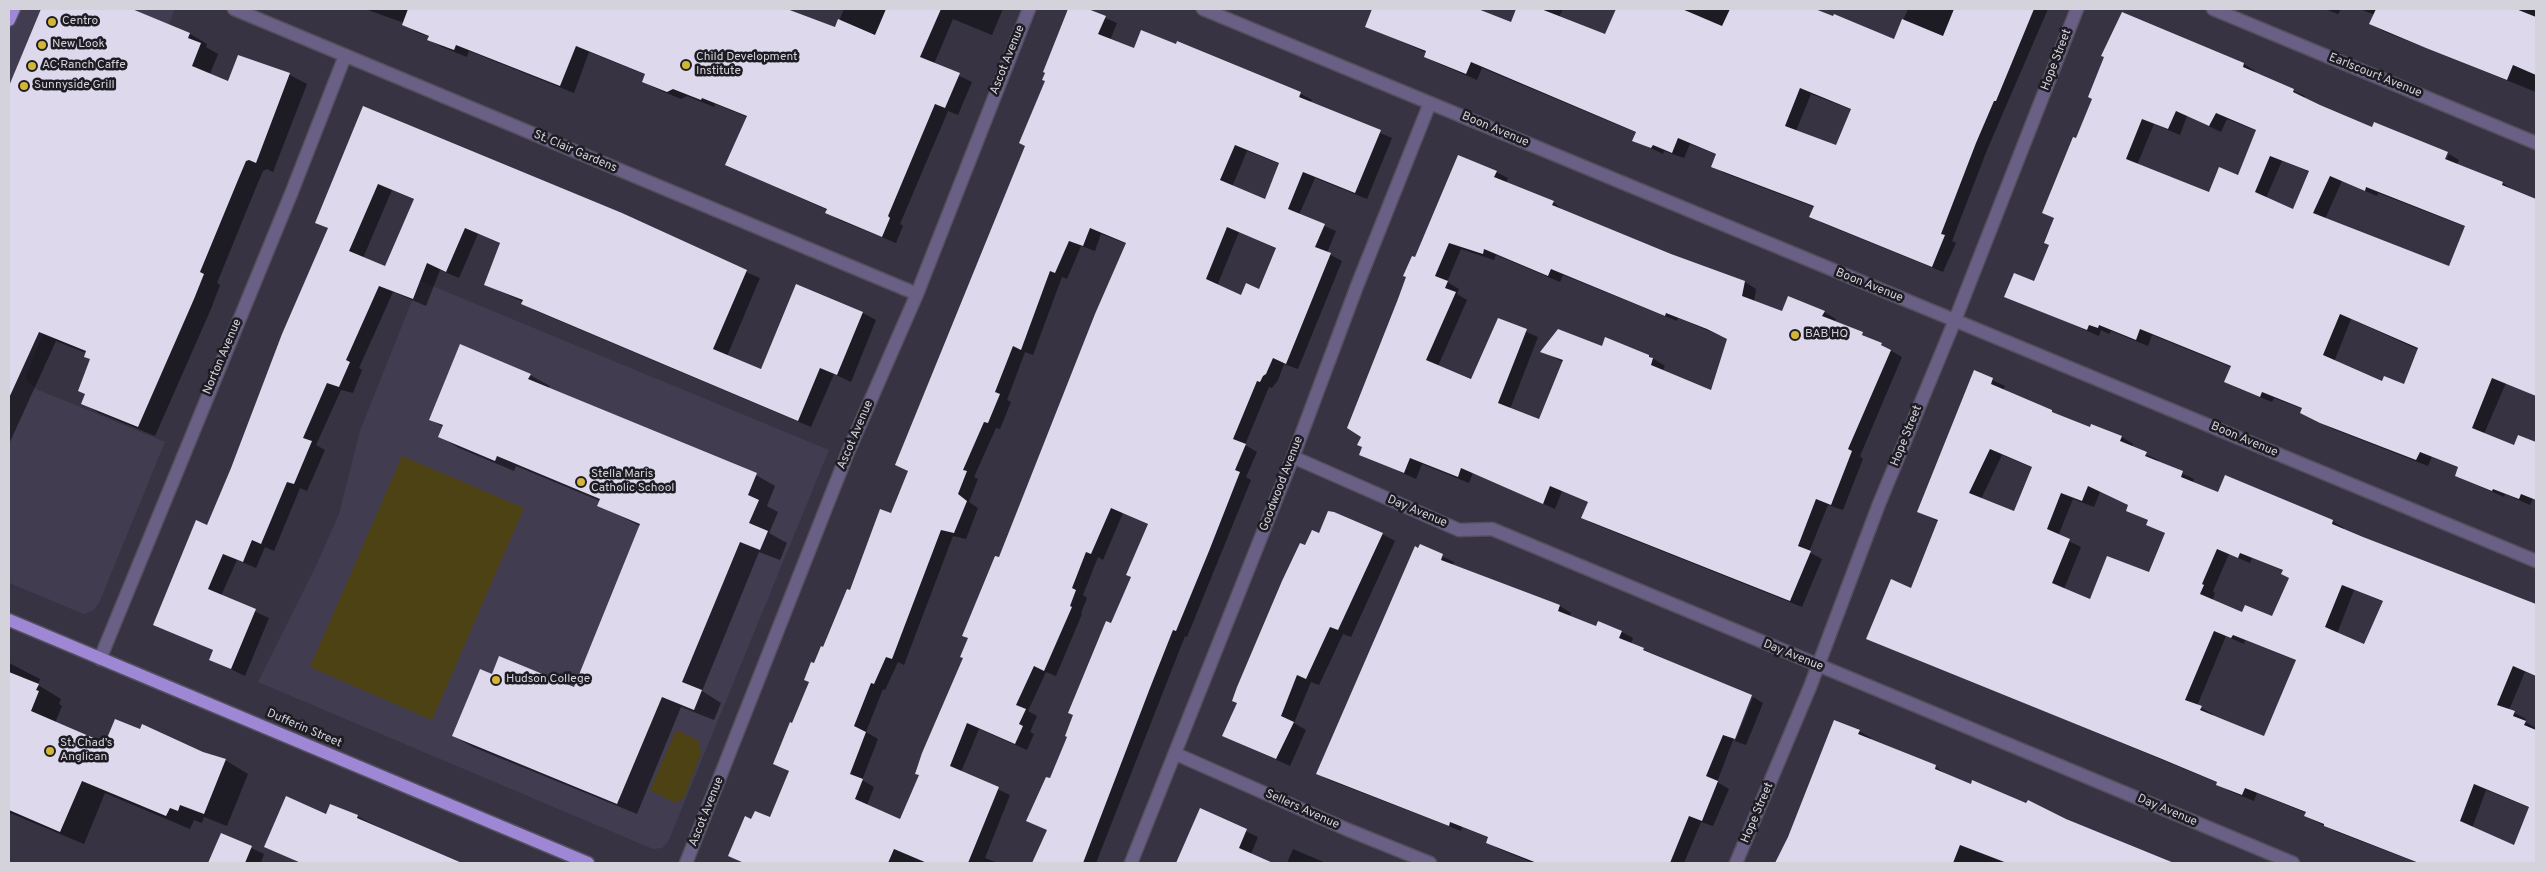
<!DOCTYPE html>
<meta charset="utf-8">
<style>
body{margin:0}
#map{position:relative;width:2545px;height:872px;overflow:hidden;background:#373342;font-family:Overpass,sans-serif}
canvas{display:block}
.frame{position:absolute;inset:0;border:10px solid #d4d2db;pointer-events:none}
</style>
<div id="map">
<canvas width="2545" height="872"></canvas>
<div class="frame"></div>
</div>
<script>
const context = document.querySelector('canvas').getContext('2d');
context.lineJoin = 'round';
function fillPath(path, color) { context.fillStyle = color; context.fill(path, 'evenodd'); }
function trace(path, color, width, dash) { context.strokeStyle = color; context.lineWidth = width; context.lineCap = dash ? 'butt' : 'round'; context.setLineDash(dash || []); context.stroke(path); }
function drawText(font, color, halo, rows, align = 'center') {
  context.font = font + ' Overpass,sans-serif'; context.lineWidth = 5; context.setLineDash([]); context.textBaseline = 'middle'; context.strokeStyle = halo; context.fillStyle = color; for (const [text, x, y, turn = 0] of rows) {
    context.save(); context.translate(x, y); context.rotate((+turn || 0) * Math.PI / 180); context.textAlign = isNaN(turn) ? turn : align; if (halo) context.strokeText(text, 0, 0); context.fillText(text, 0, 0); context.restore();
  }
}
fillPath(new Path2D(`
 M9 9H175L25 378 36 389 165 442 99 603 94 610 84 614 9 583Z
 M420 281 829 450 668 842 662 848 653 849 258 682 315 568 339 514 360 431Z`), '#423c51');
fillPath(new Path2D(`
 M402 456 524 508 432 720 310 667Z
 M676 730 698 740 701 753 684 798 675 803 650 790Z`), '#4c4214');
fillPath(new Path2D(`
 M43 9H129L190 34 207 44 206 47 218 54 210 74 229 82 239 56 290 75 307 84 273 172 267 169 263 171 255 190 217 283 220 285 211 309 155 436 99 413 82 403 86 394 91 359 86 353 56 341 9 444V89Z
 M365 9H786L836 29 844 9H1003L992 35 953 19 934 64 972 82 958 115 948 111 900 224 903 226 896 243 839 220 826 212 827 210 727 165 747 117 715 104 714 107 687 96 681 99 657 89 644 82 646 75 589 52 574 93 469 51 467 57 442 47 429 40 430 37 416 32 404 23Z
 M1070 9H1084L1117 23 1110 40 1134 49 1297 103 1301 94 1312 100 1310 103 1392 138 1367 199 1315 178 1299 215 1336 231 1327 253 1342 261 1298 369 1284 364 1278 380 1272 388 1269 387 1245 445 1257 452 1246 477 1251 480 1187 637 1185 636 1096 863H1047L1086 765 1112 625 1133 577 1149 525 1123 513 1103 560 1098 557 1083 595 1087 598 1081 613 1082 614 1056 676 1046 672 1028 711 1037 716 1030 732 1034 734 1027 750 979 729 961 772 1010 795 985 858 998 863H743L729 856 752 821 770 819 790 772 774 763 793 725 815 665 891 515 909 472 1026 146 1046 80 1044 71ZM1247 151 1280 164 1265 201 1232 187ZM1239 232 1277 249 1259 291 1241 297 1217 286ZM1101 234 1127 244 999 559 965 658 901 820 867 805 874 787 862 780 878 739 866 732 883 689 885 690 898 662 904 665 953 536 966 539 978 508 969 502 978 479 974 477 996 428 1000 429 1011 402 1007 400 1025 352 1033 355 1062 277 1067 279 1081 246 1095 251Z
 M1370 9H1478L1512 23 1518 9H1563L1559 17 1605 36 1617 9H1814L1895 40 1908 9H2048L1987 150 1952 241 1956 243 1943 272 1822 223 1811 216 1814 207 1724 173 1713 166 1717 155 1690 144 1684 158 1664 151 1663 154 1634 140 1637 133 1482 68 1477 80 1437 63 1426 57 1427 53 1366 26 1373 10ZM1811 94 1852 110 1836 147 1796 131Z
 M2325 9H2341L2338 14Z
 M2360 9H2476L2490 14 2492 9H2536V92L2383 31 2371 24 2375 15Z
 M2123 14 2244 64 2255 71 2254 73 2305 96 2304 99 2442 164 2444 165 2449 154 2459 160 2457 165 2503 183 2514 191 2536 201V396L2506 383 2484 434 2515 446 2519 437 2536 444V500L2533 499 2530 505 2505 494 2504 497 2456 476 2459 468 2432 457 2428 466 2333 429 2313 419 2303 409 2274 398 2272 402 2237 388 2225 382 2231 367 2152 335 2148 346 2111 331 2109 334 2101 330 2099 336 2006 296 2034 283 2050 245 2055 219 2044 213 2093 99ZM2187 116 2221 132 2227 119 2257 131 2238 176 2210 194 2137 165 2154 124 2180 135ZM2282 161 2310 172 2294 211 2266 198ZM2342 181 2377 196 2378 193 2466 227 2450 267 2325 219ZM2351 319 2419 350 2405 385 2382 383 2334 362Z
 M364 108 760 278 727 356 762 371 863 313 876 320 851 382 834 374 811 427 536 311 523 304V302L485 284 501 244 478 234 459 278 440 270 426 306 393 292 359 368 362 370 353 393 341 390 316 445 325 450 307 491 300 488 274 551 265 547 256 568 237 560 221 596 269 618 245 676 210 659 214 651 155 624 207 526 329 229 317 222ZM392 190 415 200 386 268 363 258Z
 M1496 172 1508 178 1506 183 1553 202 1564 211 1670 255 1745 282 1756 289 1754 302 1783 313 1824 312 1836 319 1834 322 1862 334 1902 357 1860 456 1863 459 1843 510 1828 505 1809 552 1822 559 1802 607 1594 524 1582 518 1589 503 1562 491 1555 509 1473 473 1469 483 1422 464 1416 479 1360 454 1415 258ZM1461 249 1494 260 1496 255 1560 282 1563 275 1677 321 1678 318 1728 339 1712 391 1662 372 1665 366 1649 356 1602 347 1542 351 1563 362 1539 420 1510 409 1538 337 1499 320 1473 379 1438 366 1467 300 1457 294 1459 289 1447 282Z
 M1975 372 2005 386 2003 390 2064 418 2091 428 2092 425 2122 437 2133 444 2132 448 2158 460 2157 462 2194 479 2193 483 2219 493 2332 521 2344 528 2343 530 2536 606V676L2525 672 2509 710 2526 719 2525 722 2536 728V863H2418L2337 832 2305 816 2306 813 2257 793 2254 801 2229 791 2218 783 1868 638 1911 589 1939 522 1918 511ZM2002 455 2033 468 2015 512 1981 499ZM2100 492 2130 506 2128 510 2149 521 2148 525 2166 534 2150 573 2091 600 2064 589 2081 547 2058 536 2073 499 2094 507ZM2229 554 2250 563 2252 558 2284 571 2290 578 2273 618 2243 613 2212 601 2215 593 2213 591ZM2354 590 2384 602 2365 646 2337 634ZM2226 636 2244 644 2245 640 2297 661 2265 738 2212 716 2213 714 2197 706ZM2486 790 2530 808 2514 847 2472 828Z
 M530 375 550 386 548 389 756 475 775 486 767 506 778 512 769 533 787 543 780 560 759 552 702 691 721 703 714 720 681 707 637 814 473 747 453 736 492 675 574 689 640 526 598 505 600 501 516 466 514 471 459 448 440 437 443 427 430 419Z
 M1382 534 1395 541 1351 637 1343 634 1319 685 1311 682 1294 723 1306 730 1290 766 1224 736 1306 547 1319 535Z
 M1420 546 1454 562 1452 566 1560 606 1571 613 1570 616 1597 627 1622 632 1633 638 1631 644 1750 696 1717 782 1729 789 1713 826 1701 822 1684 863H1533L1499 849 1487 842 1489 838 1462 827 1461 831 1329 780 1318 774Z
 M9 663 40 679 38 685 61 699 59 704 62 706 55 723 106 744 202 753 225 760 248 774 227 826 204 817 202 823 194 820 190 829 105 793 84 844 10 813 9 814Z
 M1753 697 1763 703 1746 745 1735 741Z
 M1859 731 1871 738 1870 740 1936 767 1947 775 2172 863H1778L1789 838Z
 M1201 810 1258 837 1251 854 1270 863H1177Z
 M327 815 357 816 410 843 462 863H300L265 846Z
 M221 834 264 854 261 863H209Z
 M1293 849 1326 863H1287Z`), '#0007');
fillPath(new Path2D(`
 M41 9H132L190 33 188 38 201 43 192 66 228 81 238 55 290 73 256 163 249 160 246 161 238 180 200 272 204 274 194 299 138 427 81 404 85 394 78 391 90 359 84 357 86 351 39 332 9 398V86Z
 M408 9H787L835 27 838 19 875 35 886 9H941L920 57 960 73 945 108 935 104 888 216 890 218 882 237 825 213 827 209 725 165 747 116 702 98 701 100 673 89 667 92 642 82 645 74 576 46 560 86 456 45 454 50 427 40 429 36 402 25Z
 M1068 9H1088L1106 16 1098 34 1134 48 1141 30 1176 44 1177 41 1301 92 1299 97 1381 130 1355 193 1303 172 1288 209 1325 224 1315 247 1331 253 1286 364 1273 358 1266 374 1263 376 1260 382 1257 381 1233 439 1246 444 1235 470 1240 472 1209 551 1176 631 1173 630 1150 688 1083 863H1032L1047 830 1026 821 1046 777 1050 778 1067 737 1065 736 1073 715 1068 713 1106 621 1111 623 1131 577 1126 575 1148 524 1111 508 1091 554 1086 552 1072 588 1076 590 1070 606 1072 607 1044 671 1034 666 1016 705 1026 709 1019 724 1023 726 1015 744 967 723 950 766 999 787 968 863H927L894 849 888 863H744L728 856 745 816 751 819 755 811 770 817 789 771 773 764 790 722 792 723 809 682 804 680 811 662 814 663 821 646 823 647 847 589 850 590 880 509 891 513 908 471 895 465 1025 146 1019 143 1045 81 1042 80 1045 73 1043 72ZM1235 145 1279 163 1265 199 1220 180ZM1227 227 1276 248 1259 289 1246 283 1241 295 1206 279ZM1090 228 1126 243 1095 314 999 557 995 556 962 636 968 638 960 657 963 658 922 753 915 774 919 775 900 819 855 799 863 779 850 774 866 732 854 726 871 683 874 684 886 657 892 659 941 530 954 533 967 501 958 494 967 471 963 470 984 422 988 423 1000 394 995 392 1013 346 1021 350 1050 271 1055 273 1069 241 1083 246Z
 M1372 9H1478L1511 22 1516 9H1541L1605 34 1616 9H1682L1722 26 1730 9H1815L1833 16 1834 14 1894 39 1902 19 1943 36 1954 9H2034L1996 101H1994L1976 143 1941 234 1945 235 1932 267 1809 217 1814 206 1711 167 1716 154 1678 138 1672 153 1653 145 1651 148 1632 141 1636 132 1471 62 1466 74 1424 57 1426 51 1365 27ZM1800 88 1851 109 1836 145 1785 126Z
 M2376 9H2516L2536 17V75L2513 65 2507 80 2426 48 2369 24Z
 M2122 12 2244 63 2243 67 2294 89 2293 92 2320 105 2372 127 2374 122 2448 152 2445 159 2503 182 2502 185 2536 199V396L2492 378 2472 428 2514 445 2518 435 2536 442V500L2521 494 2519 499 2493 489 2492 491 2455 476 2458 467 2420 452 2416 460 2320 423 2300 413 2302 408 2262 392 2260 397 2224 382 2231 366 2140 329 2136 340 2099 325 2098 328 2089 325 2087 330 2004 297 2014 273 2034 281 2049 245 2044 243 2054 218 2042 213 2073 137 2076 138 2092 99 2088 97 2104 57 2101 56ZM2176 111 2209 126 2216 113 2256 130 2238 175 2219 167 2209 192 2126 159 2142 119 2168 129ZM2270 156 2309 171 2293 209 2255 192ZM2330 176 2365 191 2366 187 2465 226 2449 266 2313 213ZM2340 314 2418 348 2404 384 2384 376 2382 381 2323 355Z
 M363 106 622 213 747 270 713 349 761 369 796 284 863 312 837 375 820 368 798 421 521 304 523 300 484 285 500 243 465 228 446 272 427 263 413 299 379 286 346 360 350 362 339 387 327 383 303 438 312 441 294 484 287 482 261 544 252 540 243 562 223 554 208 589 256 609 231 669 209 660 213 650 153 625 196 520 207 525 231 468 282 334 328 228 315 223ZM378 184 414 199 385 266 349 251Z
 M1458 155 1497 171 1494 177 1554 201 1552 205 1671 254 1745 281 1742 296 1782 311 1788 296 1825 311 1822 316 1863 332 1862 335 1882 343 1881 345 1891 350 1848 449 1852 451 1831 505 1816 499 1798 546 1811 551 1790 601 1581 518 1588 502 1550 486 1543 504 1461 468 1458 477 1410 458 1404 473 1359 455 1362 447 1357 445 1361 437 1347 428 1398 299 1406 277 1403 276 1412 256 1415 257ZM1449 243 1483 254 1484 249 1548 276 1551 269 1665 316 1666 313 1707 329 1727 339 1711 390 1651 365 1653 358 1649 357V355L1605 337 1602 346 1558 329 1540 352 1563 360 1539 419 1498 403 1527 329 1498 318 1471 379 1426 360 1456 292 1445 288 1448 281 1435 276Z
 M460 344 531 374 528 379 757 473 748 495 759 500 749 523 768 531 760 550 740 542 682 682 702 690 694 710 662 697 617 804 452 736 480 669 492 674 499 656 574 687 640 524 597 506 600 499 497 456 495 461 438 437 443 425 429 420Z
 M1974 370 1993 378 1991 384 2052 410V412L2090 427 2091 424 2122 436 2120 441 2147 452 2145 456 2183 471 2181 477 2218 492 2225 475 2333 520 2332 524 2363 537 2536 604V676L2513 666 2497 705 2515 711 2513 716 2526 721 2524 725 2536 730V863H2419L2324 826V824L2304 816 2306 812 2245 788 2242 795 2216 785 2217 782 2162 759 1866 639 1891 579 1911 588 1938 520 1917 512ZM1990 449 2032 467 2014 511 1969 493ZM2088 486 2128 505 2126 511 2148 520 2146 525 2165 533 2149 572 2107 556 2090 599 2052 583 2070 539 2047 529 2061 493 2082 501ZM2217 549 2238 558 2240 553 2283 570 2281 574 2289 578 2272 616 2245 605 2242 612 2200 594 2204 585 2202 584ZM2342 585 2383 601 2364 644 2325 627ZM2214 631 2231 638 2233 635 2296 660 2264 736 2200 710 2202 706 2185 700ZM2474 784 2529 807 2514 845 2460 821Z
 M1328 511 1334 512 1383 533 1338 630 1330 627 1306 679 1297 675 1281 716 1294 722 1276 759 1222 736 1237 703 1232 701 1237 687 1282 581 1300 543 1305 545 1312 530 1319 533Z
 M1420 544 1443 554 1441 560 1560 605 1558 611 1596 626 1598 621 1622 631 1619 638 1644 648 1643 650 1752 695 1735 739 1723 735 1706 776 1718 781 1702 821 1689 816 1670 863H1537L1486 843 1488 837 1450 822 1449 826 1316 774 1415 546 1418 548Z
 M9 672 39 684 36 690 39 691 31 711 105 743 115 719 140 729 142 724 203 752 226 759 204 814 180 805 178 811 170 808 166 816 82 781 60 832 9 810Z
 M1834 720 1860 730 1858 734 1936 765 1935 769 1971 784 1972 780 2026 803 2028 800 2066 819 2174 863H2007L1960 845 1953 863H1775L1788 837Z
 M286 796 326 814 330 804 358 815 357 818 462 863H301L264 847Z
 M1200 808 1247 829 1239 848 1273 863H1176Z
 M221 833 252 846 245 863H208Z`), '#ddd8eb');
const minor = new Path2D(`
 M234 9 917 294
 M1203 9 2536 561
 M2213 9 2536 143
 M1293 457 1459 530 1492 529 2293 863
 M100 659 291 194 345 56
 M1176 754 1346 829 1430 863
 M686 863 848 452 917 294 1029 9
 M1131 863 1293 457 1357 286 1430 103
 M1736 863 1810 687 1879 504 1955 320 2077 9`);
const major = new Path2D(`
 M9 20 14 9
 M9 620 588 863`);
trace(minor, '#53505e', 15);
trace(major, '#53505e', 15);
trace(minor, '#6a6086', 12);
trace(major, '#9e87d4', 12);
for (const [x, y, r, color] of [
 [52,22,5,"#d3b635"],
 [42,45,5,"#d3b635"],
 [686,65,5,"#d3b635"],
 [32,66,5,"#d3b635"],
 [24,86,5,"#d3b635"],
 [1795,335,5,"#d3b635"],
 [581,482,5,"#d3b635"],
 [496,680,5,"#d3b635"],
 [50,751,5,"#d3b635"]
]) { const dot = new Path2D(); dot.arc(x, y, r, 0, 2 * Math.PI); context.fillStyle = color; context.fill(dot); trace(dot, '#1e1c23', 2); }
drawText('12px', '#d4d2db', '#1e1c23', [
 ["Centro",62,22],
 ["New Look",52,45],
 ["Child Development",696,58],
 ["Institute",696,72],
 ["AC Ranch Caffe",42,66],
 ["Sunnyside Grill",34,86],
 ["BAB HQ",1805,335],
 ["Stella Maris",591,475],
 ["Catholic School",591,489],
 ["Hudson College",506,680],
 ["St. Chad’s",60,744],
 ["Anglican",60,758]
], 'left');
drawText('12px', '#d4d2db', '#1e1c23', [
 ["Ascot Avenue",1008,60,-68],
 ["Hope Street",2057,60,-69],
 ["Earlscourt Avenue",2375,76,22],
 ["Boon Avenue",1495,130,23],
 ["St. Clair Gardens",575,152,23],
 ["Boon Avenue",1869,286,22],
 ["Norton Avenue",223,357,-67],
 ["Ascot Avenue",856,435,-67],
 ["Hope Street",1907,436,-68],
 ["Boon Avenue",2244,440,23],
 ["Goodwood Avenue",1282,484,-69],
 ["Day Avenue",1417,512,23],
 ["Day Avenue",1793,656,22],
 ["Dufferin Street",304,729,23],
 ["Sellers Avenue",1302,810,24],
 ["Day Avenue",2167,811,23],
 ["Ascot Avenue",707,812,-68],
 ["Hope Street",1758,813,-67]
]);
</script>
